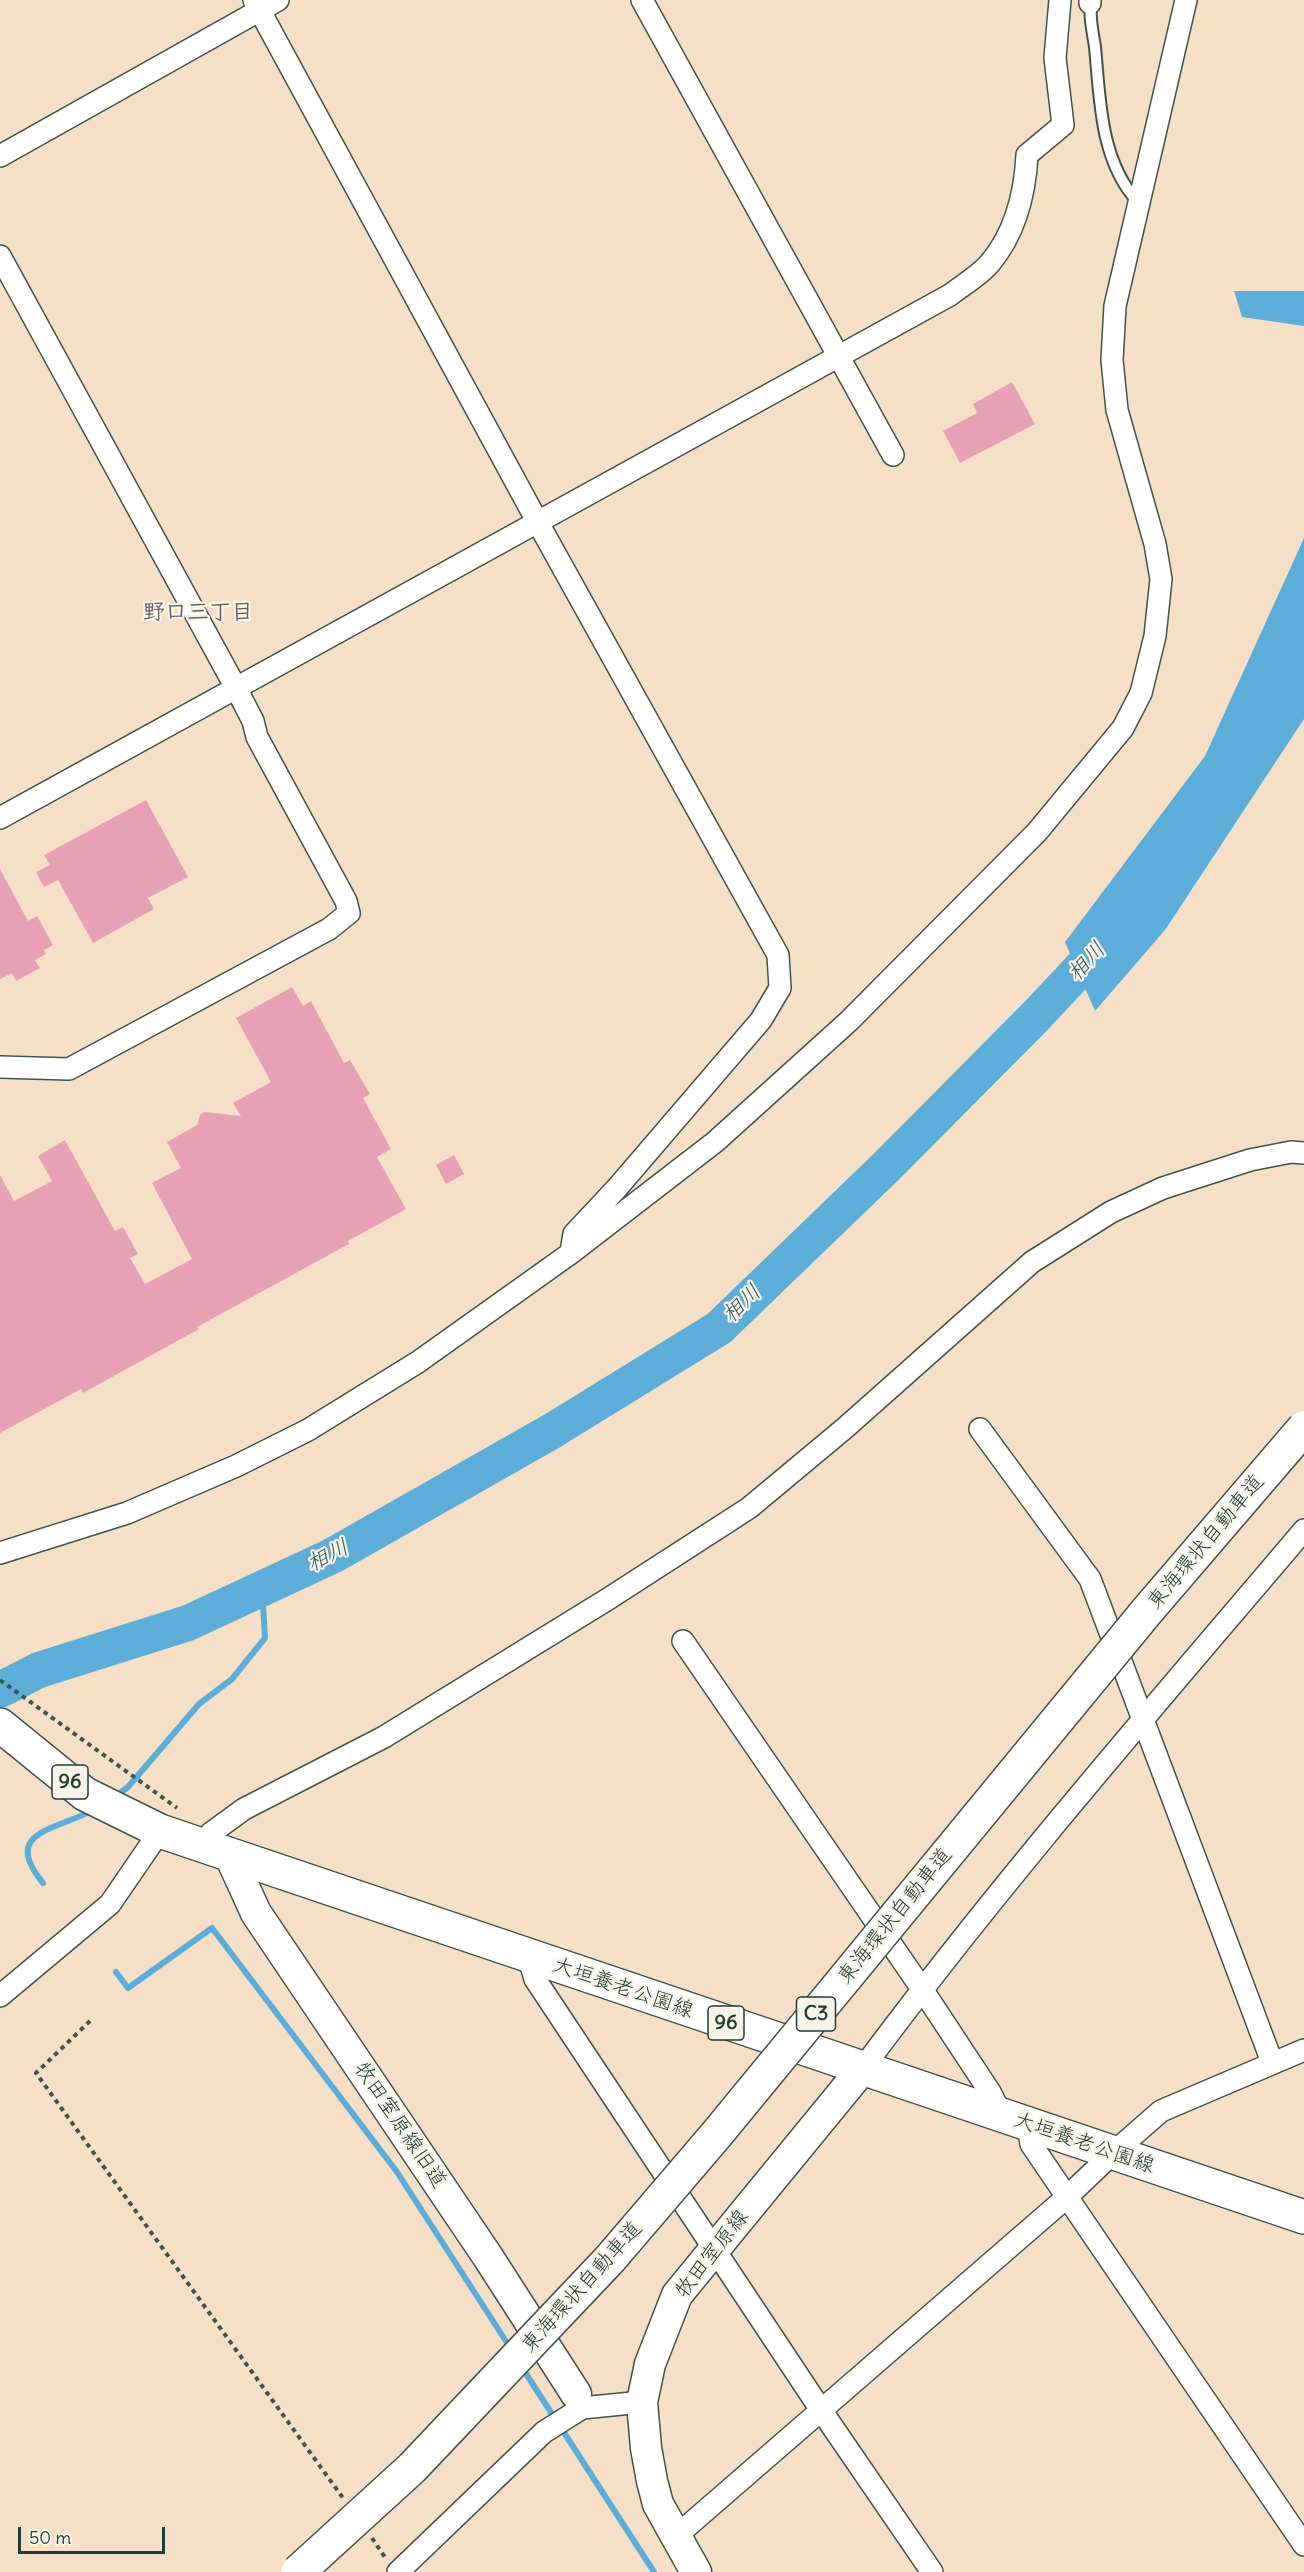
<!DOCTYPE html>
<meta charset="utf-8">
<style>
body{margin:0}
#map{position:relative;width:1304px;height:2572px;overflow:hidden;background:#f5e0c7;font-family:Delius,sans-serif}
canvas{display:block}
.scale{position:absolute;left:18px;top:2527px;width:147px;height:27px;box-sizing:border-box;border:3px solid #1f3d34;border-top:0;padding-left:8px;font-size:18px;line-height:21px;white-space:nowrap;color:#1f3d34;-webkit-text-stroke:4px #f7f3e8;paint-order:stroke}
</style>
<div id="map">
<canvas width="1304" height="2572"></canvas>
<div class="scale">50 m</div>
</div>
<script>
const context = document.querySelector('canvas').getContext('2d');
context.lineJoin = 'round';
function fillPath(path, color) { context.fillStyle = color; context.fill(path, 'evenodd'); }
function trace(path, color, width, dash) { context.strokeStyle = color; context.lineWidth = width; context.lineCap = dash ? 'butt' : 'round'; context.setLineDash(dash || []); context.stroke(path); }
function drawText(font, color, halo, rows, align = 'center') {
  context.font = font + ' Delius,"Klee One",sans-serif'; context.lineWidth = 4.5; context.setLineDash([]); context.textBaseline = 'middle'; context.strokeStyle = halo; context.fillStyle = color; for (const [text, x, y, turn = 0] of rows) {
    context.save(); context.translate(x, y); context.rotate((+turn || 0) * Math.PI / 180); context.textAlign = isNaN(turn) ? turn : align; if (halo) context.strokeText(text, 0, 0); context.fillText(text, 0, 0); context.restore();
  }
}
fillPath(new Path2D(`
 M1234 291H1304V326L1242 317Z
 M1304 538V719L1165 930 1095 1011 1065 942 1205 756Z`), '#5caed8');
trace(new Path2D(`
 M115 1797 128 1787 199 1704 232 1679 265 1638 262 1588
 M43 1883C0 1831 57 1830 93 1810
 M116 1972 128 1988 212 1928 397 2172 511 2349
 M521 2366 654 2572`), '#5caed8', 6);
trace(new Path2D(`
 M0 1690 39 1670 188 1623 332 1556 552 1431 719 1328 887 1166 1035 1017 1110 937`), '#5caed8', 36);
fillPath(new Path2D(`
 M1012 382 1035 424 960 463 943 431 977 413 973 404Z
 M146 800 188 877 148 898 154 909 93 943 58 880 44 887 36 872 50 865 44 855Z
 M0 869 28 921 37 916 53 945 44 950 46 954 35 960 40 968 16 981 12 973 0 979Z
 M292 987 303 1006 311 1001 344 1063 350 1060 370 1094 363 1098 391 1149 377 1157 406 1209 348 1241 349 1244 197 1327 199 1329 83 1393 81 1389 0 1433V1175L14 1201 52 1181 38 1156 65 1140 115 1231 123 1227 138 1254 130 1258 145 1284 192 1259 152 1183 181 1168 167 1142 197 1125 200 1115 204 1112 241 1116 233 1103 271 1082 236 1018Z
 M454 1155 464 1174 446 1184 436 1165Z`), '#e7a1b7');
const lane = new Path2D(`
 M1092 0C1088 13 1093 33 1095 47 1100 99 1100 160 1137 201`);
const street = new Path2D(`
 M254 0 537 521 778 955 780 988 761 1020 617 1188 574 1234 571 1252
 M642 0 893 455
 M1090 0V3
 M0 156 278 0
 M0 256 236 688 253 721 257 737 346 901 349 913 329 929 69 1069 0 1067
 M0 818 950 295C963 285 980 275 990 263 1016 232 1025 194 1027 155L1063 125 1055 58 1060 0
 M980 1429 1090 1579 1272 2062
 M0 1553 127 1513 236 1466 308 1430 418 1362 571 1253 715 1142 849 1021 1037 832 1123 728 1141 693 1155 636 1161 579 1155 544 1117 410 1112 360 1115 306 1186 0
 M683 1641 922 1989 990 2092 1001 2114
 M202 1845 211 1833 244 1809 384 1737 608 1599 749 1508 845 1428 1032 1262 1111 1212 1163 1188 1250 1160 1291 1152 1304 1153
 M528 1955 535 1979 821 2410 932 2572
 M0 1996 110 1904 160 1831
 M863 2068C1001 1882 1154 1707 1304 1530
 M1028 2125 1031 2144 1304 2545
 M675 2537 1067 2197 1113 2153 1161 2111 1304 2050
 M398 2572 544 2432 582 2408 642 2402`);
const secondary = new Path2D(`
 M229 1854 256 1913 488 2257 576 2394
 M696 2572 658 2504 652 2481 646 2448 642 2402 650 2364 677 2295 863 2068`);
const primary = new Path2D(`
 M0 1725 85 1794 160 1831 1304 2217`);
trace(lane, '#3f554a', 14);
trace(street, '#3f554a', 24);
trace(secondary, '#3f554a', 33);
trace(primary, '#3f554a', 36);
trace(new Path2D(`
 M0 1680 177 1808
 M90 2021 36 2073 343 2498
 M372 2538 386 2559`), '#3f554a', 4, [4.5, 4.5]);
trace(lane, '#fff', 10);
trace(street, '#fff', 21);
trace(secondary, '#fff', 30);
trace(primary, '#fff', 33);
const highwayBridge = new Path2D(`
 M298 2572 412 2468 610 2259 716 2135 1147 1611 1304 1428`);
trace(highwayBridge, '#3f554a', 36, []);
trace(highwayBridge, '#fff', 33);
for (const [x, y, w] of [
 [70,1782,36],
 [816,2014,39],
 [726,2023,36]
]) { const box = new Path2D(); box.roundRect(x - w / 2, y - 17, w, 34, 4.5); context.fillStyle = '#f7f3e8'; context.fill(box); trace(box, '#1f3d34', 1.5); }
drawText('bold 20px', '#1f3d34', null, [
 ["96",70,1782],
 ["C3",816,2014],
 ["96",726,2023]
]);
drawText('21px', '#1f3d34', '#f7f3e8', [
 ["東海環状自動車道",1206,1542,-50],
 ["東海環状自動車道",895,1916,-51],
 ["大垣養老公園線",623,1988,19],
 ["牧田室原線旧道",400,2125,56],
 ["大垣養老公園線",1084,2143,19],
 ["牧田室原線",712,2254,-52],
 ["東海環状自動車道",582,2287,-48]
]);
drawText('bold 22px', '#656062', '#f7f3e8', [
 ["野口三丁目",198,613]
]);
drawText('italic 22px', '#2e595d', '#f7f3e8', [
 ["相川",1087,962,-47],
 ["相川",742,1304,-44],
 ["相川",328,1556,-27]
]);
</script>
